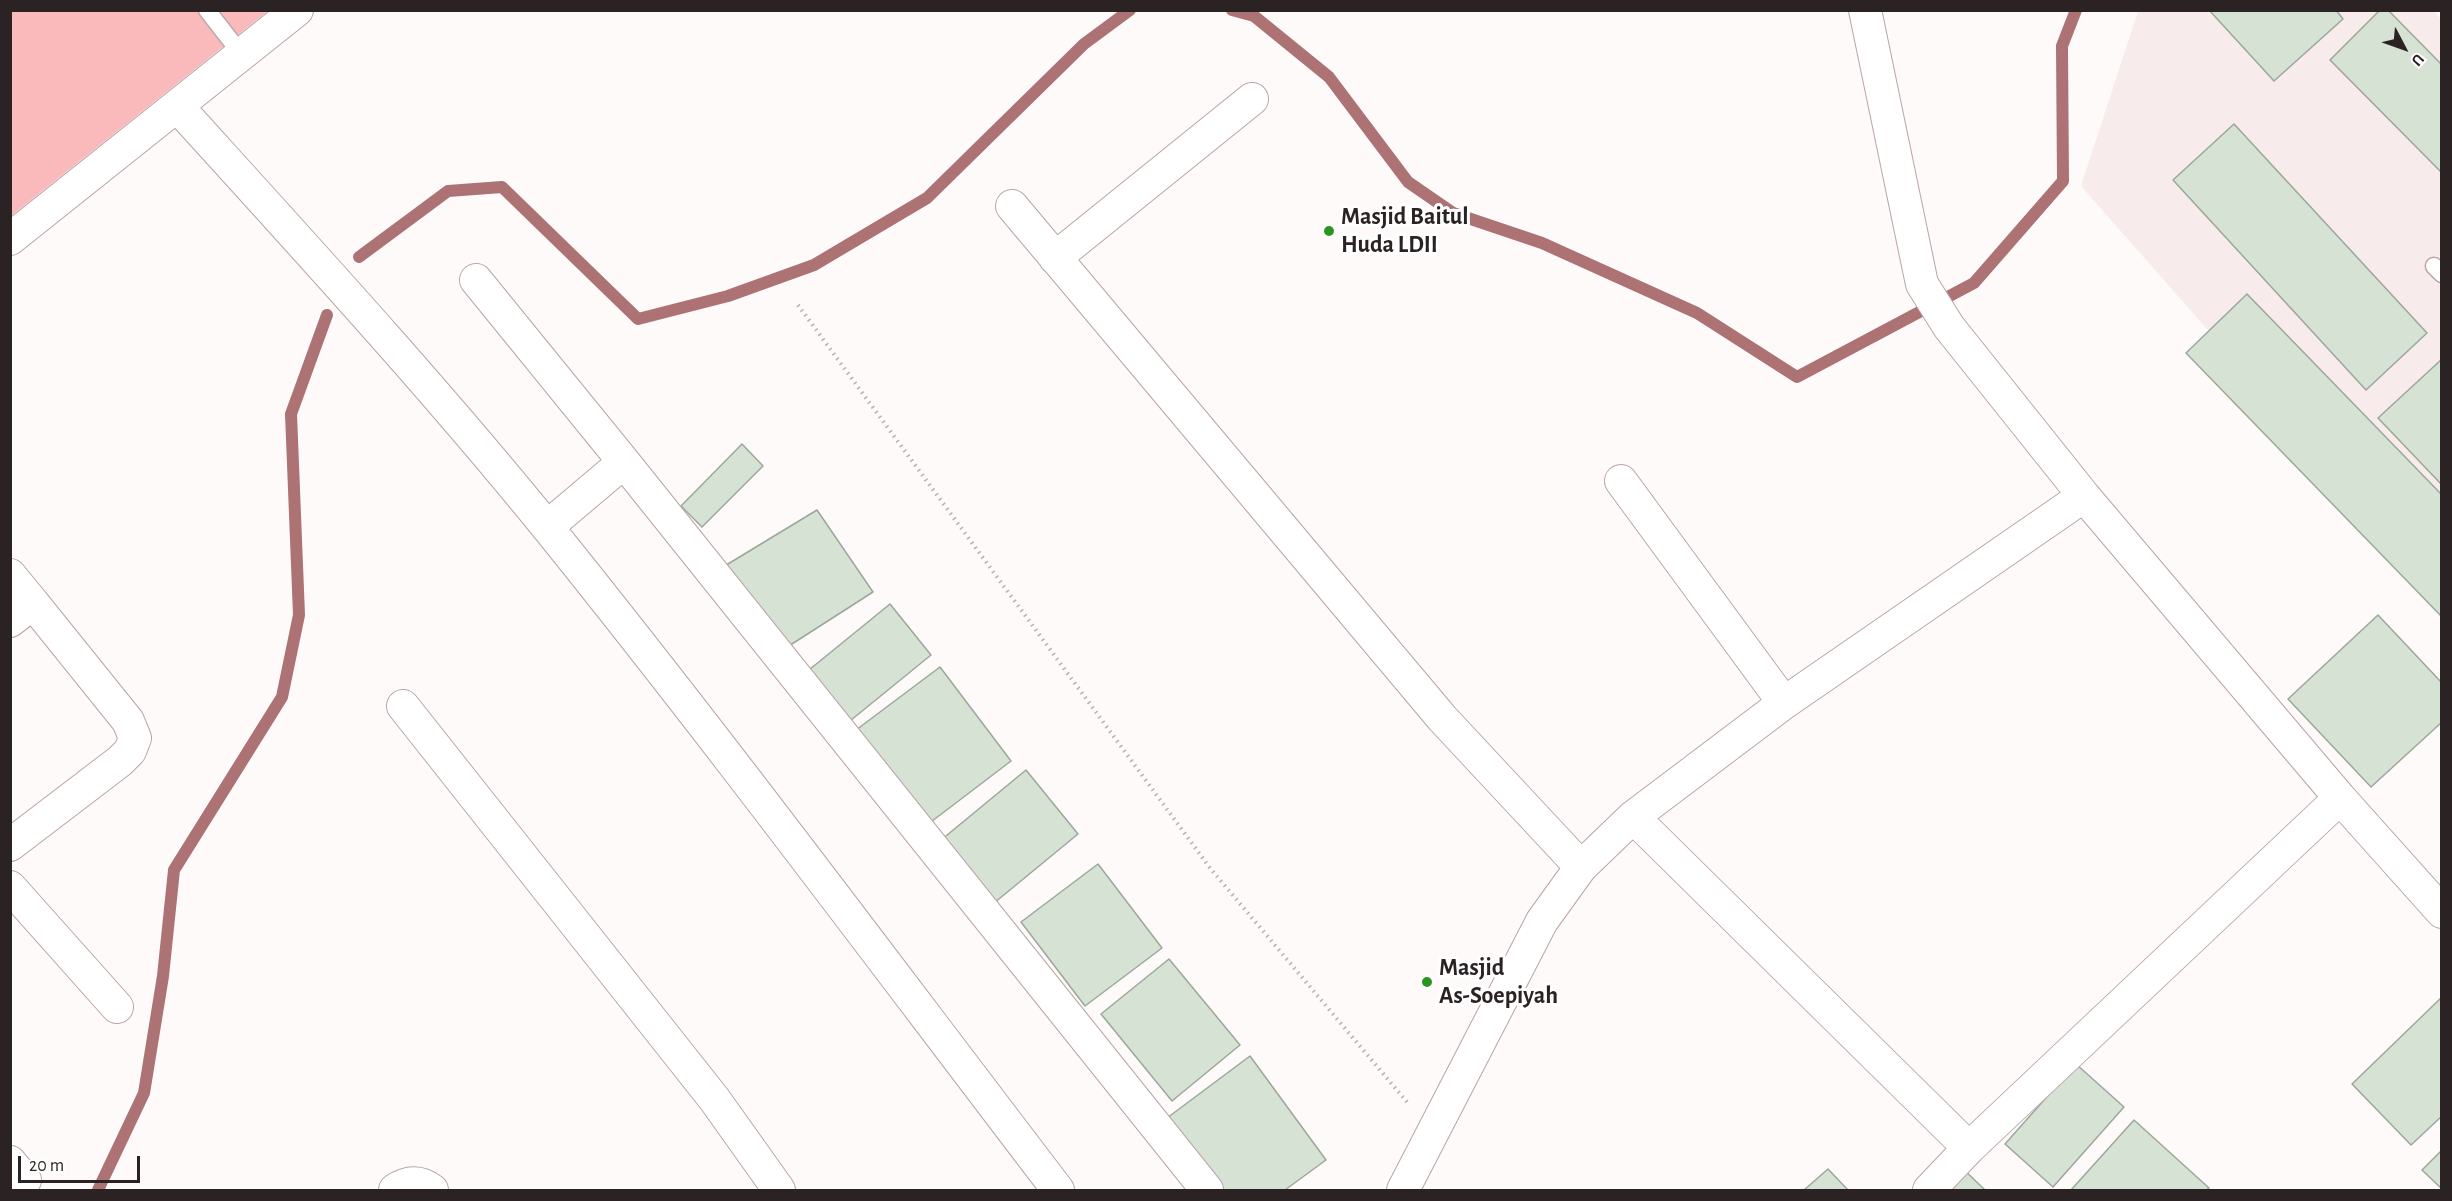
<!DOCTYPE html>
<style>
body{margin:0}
#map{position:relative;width:2452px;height:1201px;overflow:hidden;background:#fefafa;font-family:"Alegreya Sans",sans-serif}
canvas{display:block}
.frame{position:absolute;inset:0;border:12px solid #2b2323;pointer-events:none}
.north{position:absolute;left:2374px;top:18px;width:60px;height:60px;-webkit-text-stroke:4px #fff;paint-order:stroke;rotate:131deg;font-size:16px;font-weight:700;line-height:24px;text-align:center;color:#2b2323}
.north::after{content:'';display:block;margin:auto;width:21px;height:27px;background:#2b2323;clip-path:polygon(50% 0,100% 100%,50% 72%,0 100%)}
.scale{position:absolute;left:18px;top:1156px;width:122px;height:27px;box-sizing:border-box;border:3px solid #2b2323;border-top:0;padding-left:8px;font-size:18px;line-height:21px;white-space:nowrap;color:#2b2323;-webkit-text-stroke:4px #fff;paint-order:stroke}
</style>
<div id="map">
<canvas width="2452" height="1201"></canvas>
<div class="frame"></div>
<div class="north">U</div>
<div class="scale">20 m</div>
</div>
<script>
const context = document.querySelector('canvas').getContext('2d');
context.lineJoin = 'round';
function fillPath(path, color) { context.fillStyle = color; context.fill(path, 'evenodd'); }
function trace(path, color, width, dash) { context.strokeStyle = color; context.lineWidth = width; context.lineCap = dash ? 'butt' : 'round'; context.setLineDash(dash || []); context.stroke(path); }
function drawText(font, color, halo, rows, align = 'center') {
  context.font = font + ' "Alegreya Sans",sans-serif'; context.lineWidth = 6; context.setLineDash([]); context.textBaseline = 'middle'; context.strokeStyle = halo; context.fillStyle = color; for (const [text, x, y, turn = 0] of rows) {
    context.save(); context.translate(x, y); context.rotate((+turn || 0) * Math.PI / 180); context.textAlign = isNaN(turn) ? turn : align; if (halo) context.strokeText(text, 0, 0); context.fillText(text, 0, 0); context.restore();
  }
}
fillPath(new Path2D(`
 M2433 10 2441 19V595L2081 186 2138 11Z`), '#f8ebeb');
fillPath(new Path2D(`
 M11 11H268L11 216Z`), '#fababb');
trace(new Path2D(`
 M1232 10 1254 16 1329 77 1408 182 1453 213 1542 243 1697 313 1797 377 1974 283 2063 181 2062 46 2076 10
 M359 257 448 191 502 187 638 319 728 296 814 265 927 198 1084 44 1130 10
 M98 1190 144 1093 163 976 174 870 282 697 299 615 291 414 327 315`), '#ac7274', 12);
const building = new Path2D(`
 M2209 10H2336L2343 19 2274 81Z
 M2380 10H2388L2442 65V173L2330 60Z
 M2234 124 2427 333 2366 390 2173 180Z
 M2247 294 2442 495V617L2186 353Z
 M2442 359V485L2378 418Z
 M742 444 763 466 702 527 681 506Z
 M817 510 873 592 781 651 723 567Z
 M890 604 931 655 845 725 804 674Z
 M2378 615 2442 683V722L2371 787 2288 699Z
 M940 667 1011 761 923 828 852 733Z
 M1026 770 1078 834 988 908 935 845Z
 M1098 864 1162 948 1085 1006 1021 922Z
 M1169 959 1240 1045 1172 1101 1101 1014Z
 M2442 997V1116L2411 1145 2352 1084Z
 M1250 1056 1326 1160 1285 1190H1215L1163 1121Z
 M2076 1064 2124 1107 2053 1187 2005 1144Z
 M2134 1120 2209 1188 2206 1190H2071Z
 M2442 1150V1189L2422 1170Z
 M1958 1164 1985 1190H1933Z
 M1828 1169 1848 1190H1804Z`);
fillPath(building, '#d5e2d4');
trace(building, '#9ba79a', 1.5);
const service = new Path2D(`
 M207 10 242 55
 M2434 266 2442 274`);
const minor = new Path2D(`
 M1865 10 1922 284 1949 327 2084 496 2340 798 2442 912
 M177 106C303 245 430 383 548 528 723 745 889 969 1058 1190
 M1012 206 1442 718 1581 867
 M10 239 297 10
 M1055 258 1252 99
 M476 280 624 462 1207 1190
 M1621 481 1784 703
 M547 527 624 462
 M10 575 33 603 10 621
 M403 706 715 1100 779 1190
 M1633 817 1969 1148
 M10 845 120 761 130 751 135 738 128 721 33 603
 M10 887 117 1007
 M10 1162 25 1180
 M395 1190C408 1181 420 1181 432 1190
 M1403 1190 1542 921 1581 867 1633 817 1784 703 2084 496
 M1929 1190 1969 1148 2340 798`);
trace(service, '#b9a5a5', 19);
trace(minor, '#b9a5a5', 34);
trace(new Path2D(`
 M798 305 1210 868 1407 1102`), '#b6b0b0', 4, [1.5, 4.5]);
trace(service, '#fff', 16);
trace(minor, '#fff', 32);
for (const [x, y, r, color] of [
 [1329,231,6,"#2a9620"],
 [1427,982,6,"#2a9620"]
]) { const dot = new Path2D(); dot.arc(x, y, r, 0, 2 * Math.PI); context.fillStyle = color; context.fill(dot); trace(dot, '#fff', 2); }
drawText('bold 24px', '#2b2323', '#fff', [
 ["Masjid Baitul",1341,217],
 ["Huda LDII",1341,245],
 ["Masjid",1439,968],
 ["As-Soepiyah",1439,996]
], 'left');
</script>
